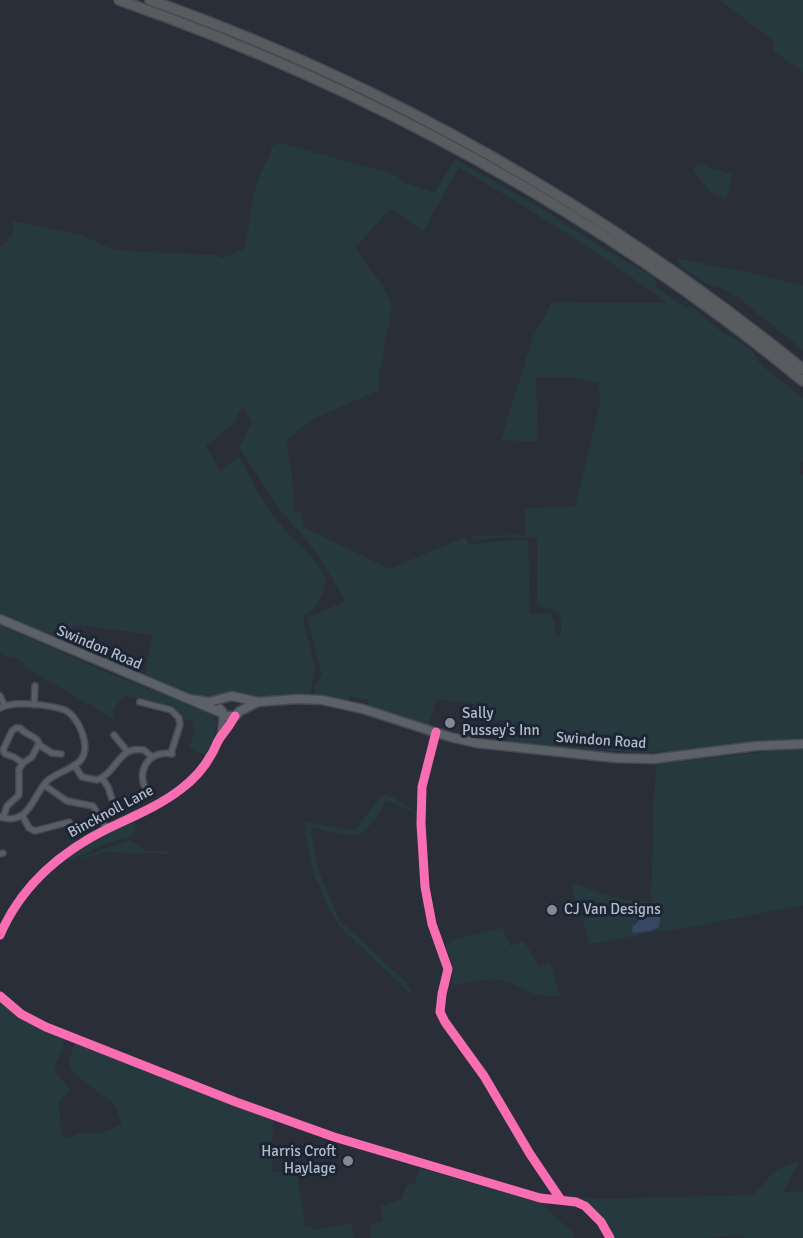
<!DOCTYPE html>
<style>
body{margin:0}
canvas{display:block;background:#292e38}
</style>
<canvas width="803" height="1238"></canvas>
<script>
const context = document.querySelector('canvas').getContext('2d');
context.lineJoin = 'round';
function fillPath(path, color) { context.fillStyle = color; context.fill(path, 'evenodd'); }
function trace(path, color, width, dash) { context.strokeStyle = color; context.lineWidth = width; context.lineCap = dash ? 'butt' : 'round'; context.setLineDash(dash || []); context.stroke(path); }
function drawText(font, color, halo, rows, align = 'center') {
  context.font = font + ' Signika,sans-serif'; context.lineWidth = 6; context.setLineDash([]); context.textBaseline = 'middle'; context.strokeStyle = halo; context.fillStyle = color; for (const [text, x, y, turn = 0] of rows) {
    context.save(); context.translate(x, y); context.rotate((+turn || 0) * Math.PI / 180); context.textAlign = isNaN(turn) ? turn : align; if (halo) context.strokeText(text, 0, 0); context.fillText(text, 0, 0); context.restore();
  }
}
fillPath(new Path2D(`
 M720 0H803V72L779 55 773 49 774 42 767 36Z
 M280 143 386 172 397 176 403 182 434 193 454 161H459L552 215 606 250 652 276 657 282 656 287 686 308 689 306 694 308 724 334 736 339 751 350 761 365 803 398V462L800 461 801 475H803V740L641 753 507 742 510 722 485 717 488 706 437 699 428 726 367 707 369 700 349 696V702L315 695V686L322 675 307 618 344 602 343 596 312 546 281 511 239 447 252 422 243 407 238 413 236 421 206 446 220 471 238 457C245 466 249 475 254 485 260 498 277 520 286 531 297 543 323 564 325 581 326 588 319 601 315 607 311 612 305 613 303 619L315 669 310 695 252 699 231 692 212 699H199L144 678 153 635 79 625H74L67 636 69 637 68 641 92 651 121 658V663L137 670 135 672 45 636C32 624 16 623 0 616V247C8 240 18 232 12 221L81 235 109 248 123 251 215 255 222 258 244 249C250 228 250 207 256 186 260 172 269 160 272 146ZM459 168C531 209 600 254 668 303L552 302 533 337 501 440 538 442 536 377H574L599 384 600 403 575 507 525 508V535L470 536 476 540 506 537 537 538V603C550 618 563 596 561 634L555 635V623L551 614H530L528 540 502 541 468 545 466 537 389 569 303 527 302 512H294L292 472 286 440 313 419 379 390 378 380 392 307 383 286 355 247 391 208 423 231Z
 M704 164C713 171 722 170 732 175L729 191 726 197C712 199 702 181 694 171L695 165Z
 M676 259 689 260 711 266 741 270 803 286V350L739 298 724 289 708 285 682 267Z
 M0 626 108 673 183 702C195 703 210 711 216 721L214 741 207 755 206 756 188 748 195 734 193 722 181 717V713L175 709 124 695 113 710 114 717H111L24 667 25 663 11 657 9 659 0 653Z
 M780 750H803V905L669 931 665 930 589 944 582 918 593 916 592 911 579 913 571 887 575 883C598 893 625 902 651 902L654 795 657 764Z
 M383 795H388L414 810 415 813 386 800 375 820 360 835C343 836 329 830 313 828L311 831 319 872 339 920 406 982 412 991 409 992 341 928 329 909 313 872 305 831 306 822 349 830 356 829 380 796Z
 M129 822 135 823 134 834 131 837 105 844 73 859 64 860 80 847Z
 M130 840 147 851H168L170 853 167 854 105 852 71 861Z
 M501 928 503 929 510 946 524 941 539 966 550 963 560 996C529 999 525 985 500 980 486 977 467 983 452 985L453 967 446 945 454 940Z
 M0 1003 32 1024 66 1038 54 1070 70 1090 58 1103C63 1115 57 1127 65 1138L79 1133H102L122 1124 114 1103 81 1080 70 1069 69 1061 75 1041 273 1118 272 1172H297L305 1227 312 1226 314 1230 351 1223 354 1238H0Z
 M799 1161 783 1192H803V1238H746L740 1235 706 1238H614C608 1225 599 1211 586 1204 576 1200 568 1199 559 1192L568 1196 600 1199 753 1195 776 1170Z
 M419 1168 532 1200 552 1202 545 1207 571 1231 574 1238H371V1225L383 1222 380 1207 402 1199 407 1185 415 1183Z`), '#26393e');
fillPath(new Path2D(`
 M652 911 657 913 660 918 659 927 650 931 634 933 632 931 633 926C640 922 643 912 652 911Z`), '#374763');
const minor = new Path2D(`
 M0 696 5 706
 M140 702 171 710 179 718 180 725 171 753
 M34 705 35 686
 M0 708C14 700 49 705 65 710 79 717 93 749 79 762 70 770 56 773 47 781 32 797 29 826 0 817
 M436 732 422 787 421 824 425 887 432 924 448 969 442 994 440 1012 445 1022 484 1076 530 1154 561 1200
 M114 735 127 751
 M39 745 52 753 61 754
 M74 765 82 777 97 780C118 772 117 746 144 750L152 757
 M102 778 108 787 112 799
 M44 785 67 801 93 806 107 829
 M148 792C134 774 148 749 172 754
 M22 815 29 828 35 831 69 822
 M3 818 7 806 19 795V769L23 763 32 757 39 743C37 736 27 736 20 728H16L12 731 3 750 5 754 14 757 23 763
 M0 854 3 853
 M0 996 21 1014 46 1027 236 1102 334 1137 540 1198 576 1202 585 1206 601 1222 610 1238`);
const tertiary = new Path2D(`
 M221 735 223 714
 M0 935C21 886 62 851 109 828 134 816 159 806 181 789 193 780 204 768 211 755 215 749 217 741 222 735 227 729 231 723 235 716`);
const primary = new Path2D(`
 M0 619 222 713
 M189 699 209 702 232 696 258 702 297 699 322 700 363 709 450 737 476 743 615 758 653 759 756 746 803 744
 M220 709 225 716H235L240 711 258 702`);
const motorway = new Path2D(`
 M119 0C367 87 600 214 803 381
 M150 0C387 84 607 211 803 369`);
trace(minor, '#454a51', 8);
trace(tertiary, '#454a51', 9);
trace(primary, '#444952', 11);
trace(motorway, '#464b53', 12);
trace(minor, '#595e66', 5);
trace(tertiary, '#595e66', 6);
trace(primary, '#5c6067', 8);
trace(motorway, '#595c5f', 9);
trace(new Path2D(`
 M436 732 422 787 421 824 425 887 432 924 448 969 442 994 440 1012 445 1022 484 1076 530 1154 561 1200
 M0 935C21 886 62 851 109 828 134 816 159 806 181 789 193 780 204 768 211 755 215 749 217 741 222 735 227 729 231 723 235 716
 M0 996 21 1014 46 1027 236 1102 334 1137 540 1198 576 1202 585 1206 601 1222 610 1238`), '#f96db3', 9);
for (const [x, y, r, color] of [
 [450,723,6,"#838a96"],
 [552,910,6,"#838a96"],
 [348,1161,6,"#838a96"]
]) { const dot = new Path2D(); dot.arc(x, y, r, 0, 2 * Math.PI); context.fillStyle = color; context.fill(dot); trace(dot, '#1c2533', 2); }
drawText('15px', '#b3bbc9', '#1c2533', [
 ["Swindon Road",99,648,23],
 ["Swindon Road",601,741,4],
 ["Bincknoll Lane",111,812,-28]
]);
drawText('15px', '#b3bbc9', '#1c2533', [
 ["Sally",462,714],
 ["Pussey's Inn",462,731],
 ["CJ Van Designs",564,910],
 ["Harris Croft",336,1152,"right"],
 ["Haylage",336,1169,"right"]
], 'left');
</script>
